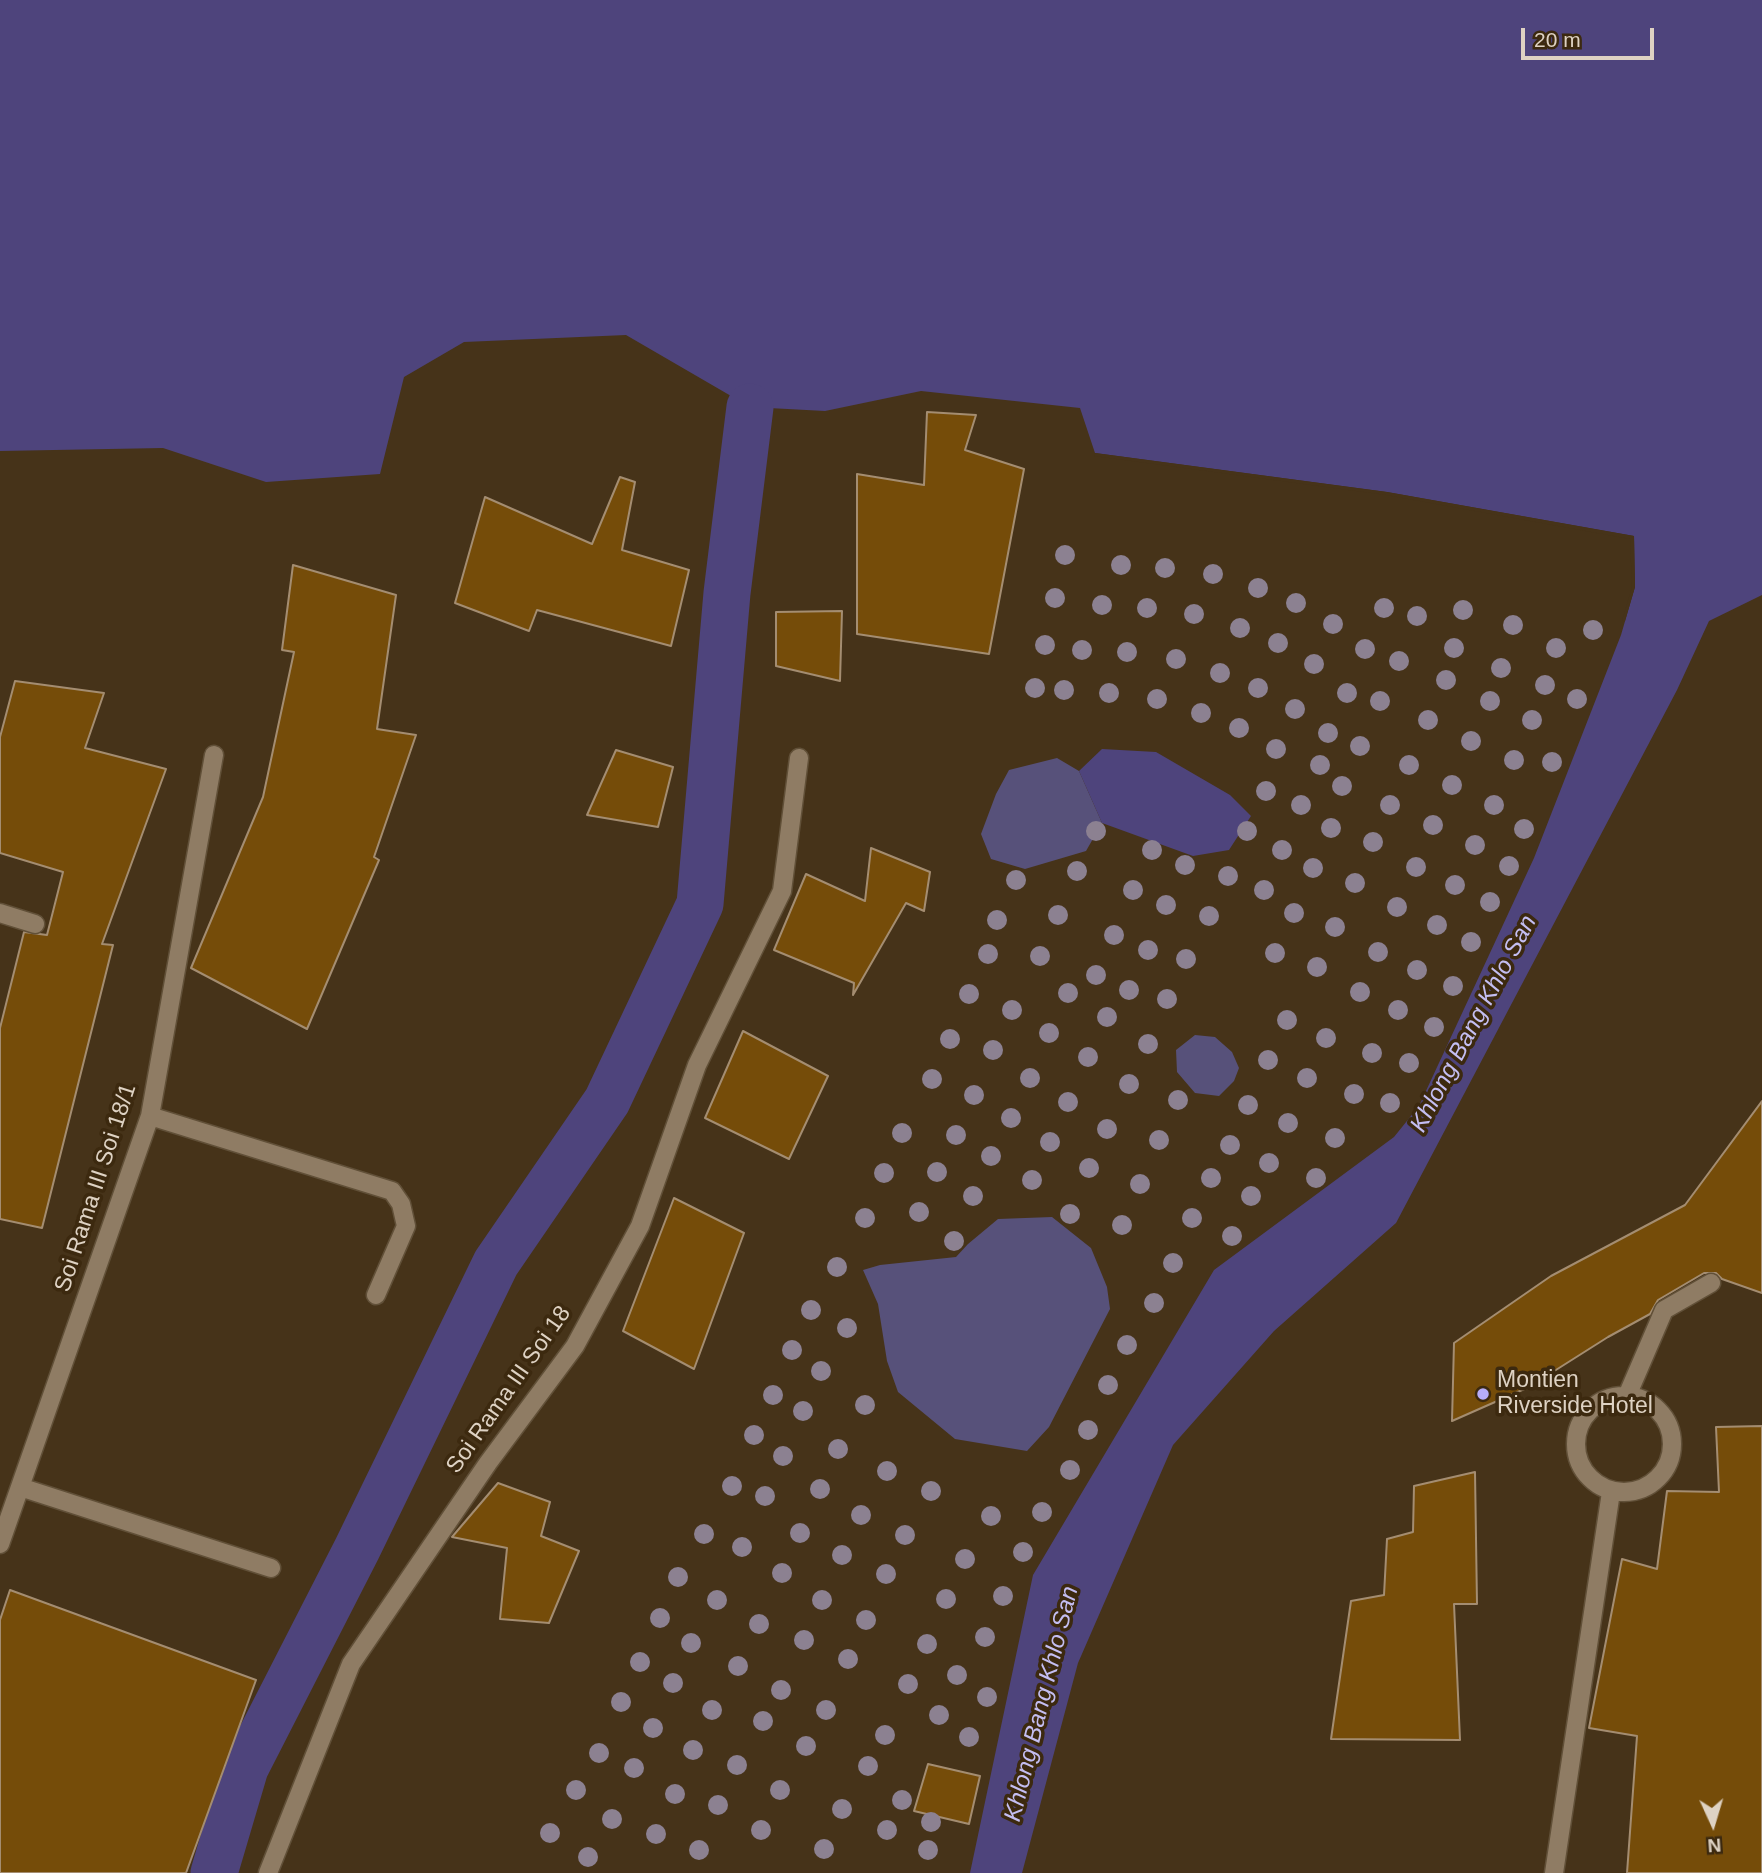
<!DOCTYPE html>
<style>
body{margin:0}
#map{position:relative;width:1762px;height:1873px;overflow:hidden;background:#463319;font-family:Helvetica,sans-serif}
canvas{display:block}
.north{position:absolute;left:1678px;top:1789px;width:70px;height:70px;-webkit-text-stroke:5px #3c290f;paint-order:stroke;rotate:176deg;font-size:19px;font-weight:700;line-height:28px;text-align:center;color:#ded2c3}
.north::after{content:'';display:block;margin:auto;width:24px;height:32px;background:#ded2c3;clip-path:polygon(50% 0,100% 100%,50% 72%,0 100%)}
.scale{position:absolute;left:1521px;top:28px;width:133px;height:32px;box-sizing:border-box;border:4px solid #ded2c3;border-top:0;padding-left:9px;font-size:21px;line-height:24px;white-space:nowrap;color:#ded2c3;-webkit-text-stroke:5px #3c290f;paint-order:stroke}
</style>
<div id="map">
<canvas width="1762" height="1873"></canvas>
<div class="north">N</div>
<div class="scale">20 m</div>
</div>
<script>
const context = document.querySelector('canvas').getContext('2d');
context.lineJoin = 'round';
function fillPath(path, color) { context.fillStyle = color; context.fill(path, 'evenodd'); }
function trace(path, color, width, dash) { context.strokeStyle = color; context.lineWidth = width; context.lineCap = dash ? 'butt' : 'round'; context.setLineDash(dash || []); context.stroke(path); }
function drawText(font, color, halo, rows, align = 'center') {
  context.font = font + ' Helvetica,sans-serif'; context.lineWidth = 7; context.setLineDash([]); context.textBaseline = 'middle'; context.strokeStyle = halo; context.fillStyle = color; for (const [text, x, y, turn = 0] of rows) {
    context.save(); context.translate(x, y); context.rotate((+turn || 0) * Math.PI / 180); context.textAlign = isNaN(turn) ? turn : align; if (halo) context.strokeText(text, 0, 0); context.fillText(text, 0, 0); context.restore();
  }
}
fillPath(new Path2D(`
 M1057 758 1079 771 1102 823 1086 851 1025 869 991 859 981 834 996 794 1009 770Z
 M1195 1035 1215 1037 1232 1052 1239 1068 1234 1081 1219 1096 1195 1093 1177 1072 1176 1050Z
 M1052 1217 1091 1248 1107 1287 1110 1309 1049 1427 1027 1451 955 1439 898 1392 887 1361 878 1304 863 1270 880 1265 956 1257 968 1244 998 1219Z`), '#57517a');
fillPath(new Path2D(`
 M0 0H1762V595L1709 621 1677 690 1396 1223 1274 1331 1173 1445 1078 1663 1022 1873H970L1033 1575 1214 1270 1394 1137 1419 1106 1534 858 1621 635 1635 587 1634 536 1387 492 1095 453 1080 408 921 391 825 411 750 407 626 335 464 342 404 377 380 474 266 482 163 448 0 451Z
 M1102 749 1156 752 1230 795 1251 816 1229 850 1193 856 1102 823 1079 771Z`), '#4e447c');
fillPath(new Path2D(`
 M1095 453 1387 492 1634 536 1635 587 1625 621H1622L1632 587 1630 539 1386 495 1094 456Z`), '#463319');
trace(new Path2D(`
 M214 1873 245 1768 357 1549 496 1263 607 1101 700 904 727 593 750 407`), '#4e447c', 47);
const building = new Path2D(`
 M927 412 976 415 965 450 1024 469 989 654 857 634V474L924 485Z
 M620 477 635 482 622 550 689 570 671 646 537 610 529 631 455 603 485 497 592 544Z
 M293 565 396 595 377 729 416 735 374 857 379 860 307 1029 191 968 263 797 294 652 282 650Z
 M842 611 840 681 776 666V612Z
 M15 681 104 693 85 748 166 769 102 944 113 945 42 1228 0 1219V1028L24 932 47 935 63 872 0 853V737Z
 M616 750 673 767 658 827 587 815Z
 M871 848 930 872 924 911 906 903 853 995 854 983 774 950 806 874 865 901Z
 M743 1031 828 1076 789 1159 705 1118Z
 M1762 1101V1293L1722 1279 1716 1273H1704L1658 1300 1650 1314 1608 1337 1529 1387 1452 1421 1454 1343 1551 1276 1685 1205Z
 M674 1198 744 1233 694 1369 623 1331Z
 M1762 1426V1873H1627L1637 1736 1589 1728 1622 1559 1657 1569 1667 1491 1719 1492 1716 1427Z
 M1475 1472 1477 1604H1454L1460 1740 1331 1739 1351 1601 1384 1595 1387 1539 1413 1532 1414 1486Z
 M498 1483 550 1502 541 1536 579 1551 549 1623 500 1619 507 1548 452 1537Z
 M10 1590 256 1680 186 1873H0V1620Z
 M928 1764 980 1776 969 1824 914 1811Z`);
fillPath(building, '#754c09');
trace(building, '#a48d71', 2);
const minor = new Path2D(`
 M0 913 35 924
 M150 1116 392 1191 401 1204 406 1226 376 1295
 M1576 1444a48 48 0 1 1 96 0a48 48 0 1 1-96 0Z
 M1627 1396 1664 1310 1711 1283
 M20 1487 271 1568
 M0 1544 150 1116 214 755
 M268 1873 351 1664 488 1463 575 1346 640 1226 697 1065 782 891 799 758
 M1554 1873 1611 1492`);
trace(minor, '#615038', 21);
trace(minor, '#8f7c64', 18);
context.fillStyle = '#8c8191';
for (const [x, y] of [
 [1065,555],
 [1121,565],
 [1165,568],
 [1213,574],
 [1258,588],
 [1055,598],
 [1296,603],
 [1102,605],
 [1147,608],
 [1384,608],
 [1463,610],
 [1194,614],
 [1417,616],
 [1333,624],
 [1513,625],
 [1240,628],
 [1593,630],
 [1278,643],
 [1045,645],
 [1454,648],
 [1556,648],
 [1365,649],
 [1082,650],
 [1127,652],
 [1176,659],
 [1399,661],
 [1314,664],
 [1501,668],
 [1220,673],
 [1446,680],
 [1545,685],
 [1035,688],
 [1258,688],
 [1064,690],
 [1109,693],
 [1347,693],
 [1157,699],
 [1577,699],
 [1380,701],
 [1490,701],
 [1295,709],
 [1201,713],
 [1428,720],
 [1532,720],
 [1239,728],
 [1328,733],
 [1471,741],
 [1360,746],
 [1276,749],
 [1514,760],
 [1552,762],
 [1320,765],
 [1409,765],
 [1452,785],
 [1342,786],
 [1266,791],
 [1301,805],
 [1390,805],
 [1494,805],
 [1433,825],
 [1331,828],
 [1524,829],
 [1096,831],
 [1247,831],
 [1373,842],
 [1475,845],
 [1152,850],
 [1282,850],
 [1185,865],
 [1509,866],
 [1416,867],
 [1313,868],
 [1077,871],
 [1228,876],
 [1016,880],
 [1355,883],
 [1455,885],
 [1133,890],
 [1264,890],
 [1490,902],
 [1166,905],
 [1397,907],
 [1294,913],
 [1058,915],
 [1209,916],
 [997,920],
 [1437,925],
 [1335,927],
 [1114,935],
 [1471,942],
 [1148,950],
 [1378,952],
 [1275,953],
 [988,954],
 [1040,956],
 [1186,959],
 [1317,967],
 [1417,970],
 [1096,975],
 [1453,986],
 [1129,990],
 [1360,992],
 [1068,993],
 [969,994],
 [1167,999],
 [1012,1010],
 [1398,1010],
 [1107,1017],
 [1287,1020],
 [1434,1027],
 [1049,1033],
 [1326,1038],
 [950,1039],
 [1148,1044],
 [993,1050],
 [1372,1053],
 [1088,1057],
 [1268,1060],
 [1409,1063],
 [1030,1078],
 [1307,1078],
 [932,1079],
 [1129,1084],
 [1354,1094],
 [974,1095],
 [1178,1100],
 [1068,1102],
 [1390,1103],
 [1248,1105],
 [1011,1118],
 [1288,1123],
 [1107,1129],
 [902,1133],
 [956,1135],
 [1335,1138],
 [1159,1140],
 [1050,1142],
 [1230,1145],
 [991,1156],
 [1269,1163],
 [1089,1168],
 [937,1172],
 [884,1173],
 [1211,1178],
 [1316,1178],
 [1032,1180],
 [1140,1184],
 [973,1196],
 [1251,1196],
 [919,1212],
 [1070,1214],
 [865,1218],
 [1192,1218],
 [1122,1225],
 [1232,1236],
 [954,1241],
 [1173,1263],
 [837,1267],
 [1154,1303],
 [811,1310],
 [847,1328],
 [1127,1345],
 [792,1350],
 [821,1371],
 [1108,1385],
 [773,1395],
 [865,1405],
 [803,1411],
 [1088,1430],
 [754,1435],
 [838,1449],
 [783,1456],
 [1070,1470],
 [887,1471],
 [732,1486],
 [820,1489],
 [931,1491],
 [765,1496],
 [1042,1512],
 [861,1515],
 [991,1516],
 [800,1533],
 [704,1534],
 [905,1535],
 [742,1547],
 [1023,1552],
 [842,1555],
 [965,1559],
 [782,1573],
 [886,1574],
 [678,1577],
 [1003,1596],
 [946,1599],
 [717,1600],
 [822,1600],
 [660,1618],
 [866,1620],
 [759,1624],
 [985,1637],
 [804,1640],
 [691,1643],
 [927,1644],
 [848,1659],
 [640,1662],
 [738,1666],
 [957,1675],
 [673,1683],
 [908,1684],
 [781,1690],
 [987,1697],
 [621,1702],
 [712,1710],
 [826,1710],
 [939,1715],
 [763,1721],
 [653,1728],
 [885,1735],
 [969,1737],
 [806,1746],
 [693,1750],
 [599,1753],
 [737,1765],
 [868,1766],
 [634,1768],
 [576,1790],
 [780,1790],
 [675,1794],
 [902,1800],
 [718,1805],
 [842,1809],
 [612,1819],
 [931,1822],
 [761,1830],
 [887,1830],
 [550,1833],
 [656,1834],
 [824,1849],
 [699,1850],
 [928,1850],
 [588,1857]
]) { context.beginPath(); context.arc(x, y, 10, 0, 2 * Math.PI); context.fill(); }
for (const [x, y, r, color] of [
 [1483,1394,7,"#b6acf8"]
]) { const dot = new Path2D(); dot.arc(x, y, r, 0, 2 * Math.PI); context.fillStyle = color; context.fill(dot); trace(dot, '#3c290f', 2.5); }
drawText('23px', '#ded2c3', '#3c290f', [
 ["Soi Rama III Soi 18/1",96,1188,-72],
 ["Soi Rama III Soi 18",509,1390,-55]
]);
drawText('23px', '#ded2c3', '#3c290f', [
 ["Montien",1497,1381],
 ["Riverside Hotel",1497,1407]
], 'left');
drawText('italic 24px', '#c4bef2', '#3c290f', [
 ["Khlong Bang Khlo San",1474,1024,-62],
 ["Khlong Bang Khlo San",1042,1704,-76]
]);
</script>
